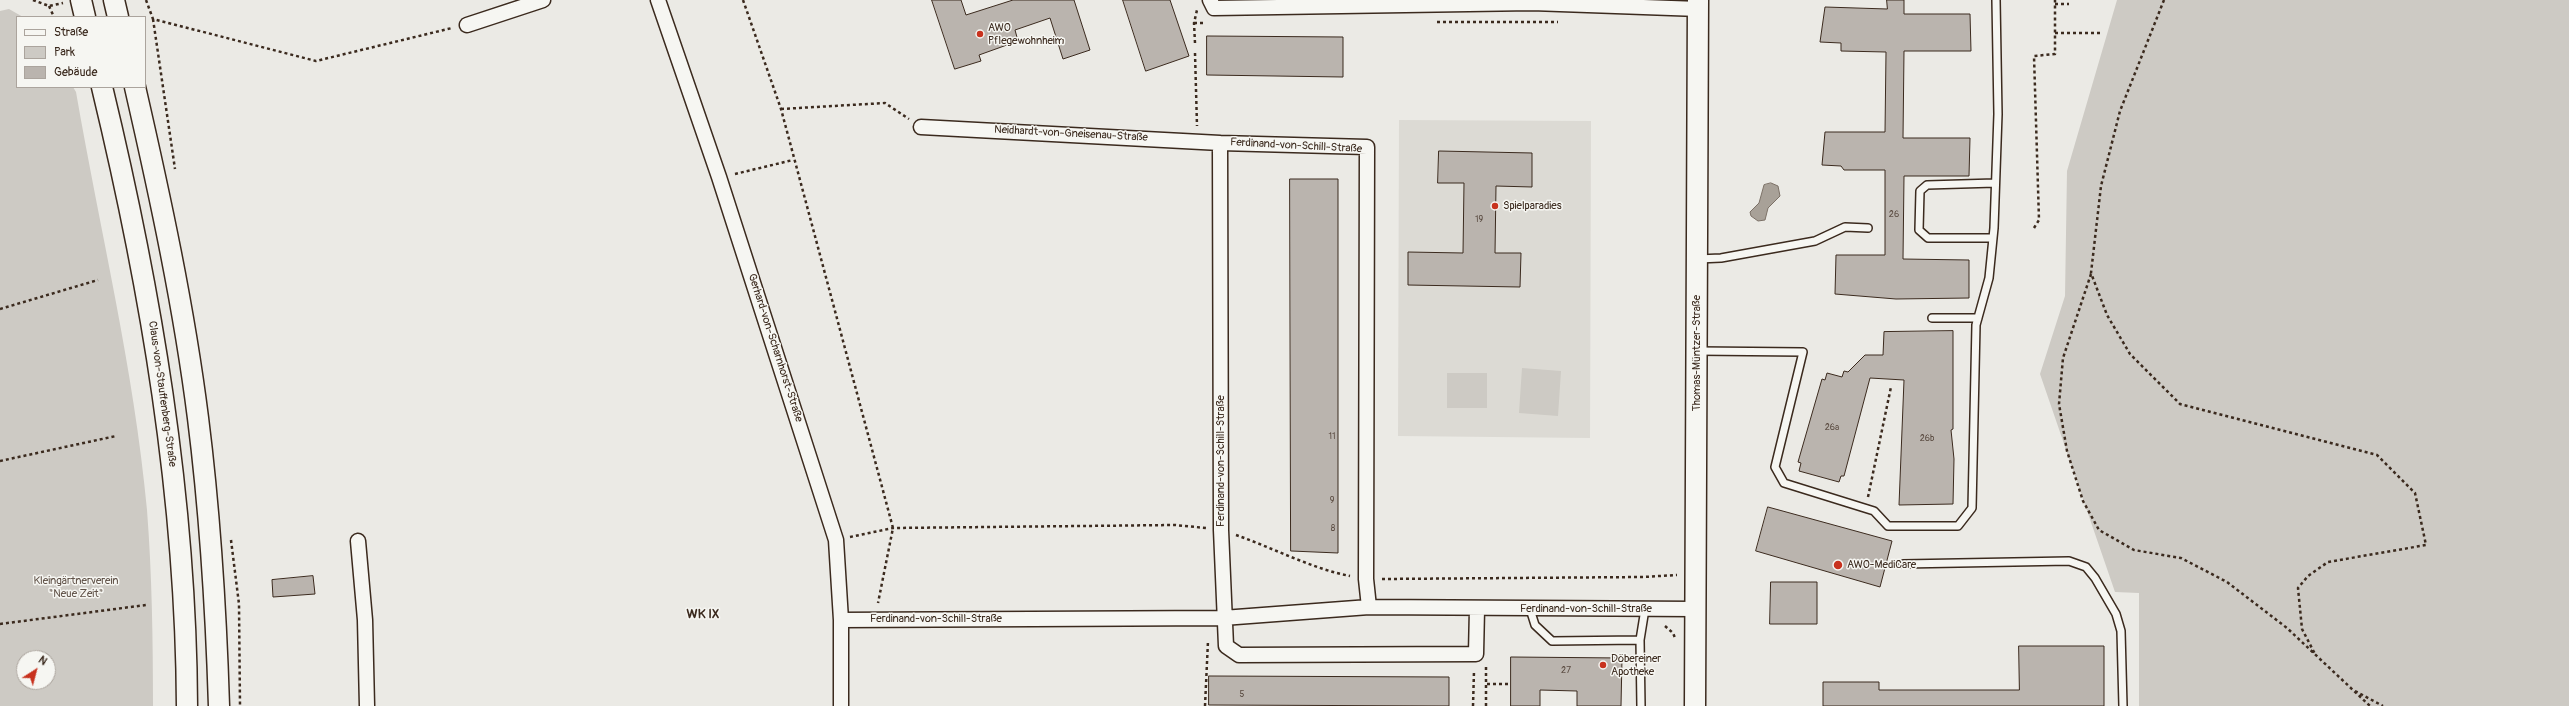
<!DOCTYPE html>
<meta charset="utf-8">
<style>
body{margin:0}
#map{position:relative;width:2569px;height:706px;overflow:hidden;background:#ebeae5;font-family:Pangolin,sans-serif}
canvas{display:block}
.legend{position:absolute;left:16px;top:16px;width:130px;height:72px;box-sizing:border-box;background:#f6f6f2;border:1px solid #aba49d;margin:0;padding:5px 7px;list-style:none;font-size:12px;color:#3b2a1e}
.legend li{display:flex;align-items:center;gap:8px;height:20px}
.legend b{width:20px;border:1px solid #aba49d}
.north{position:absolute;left:16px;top:650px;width:40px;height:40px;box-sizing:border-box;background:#f6f6f2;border:1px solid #aba49d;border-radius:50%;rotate:36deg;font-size:11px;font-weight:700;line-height:16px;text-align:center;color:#3b2a1e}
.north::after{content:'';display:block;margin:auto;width:14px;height:18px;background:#c8321e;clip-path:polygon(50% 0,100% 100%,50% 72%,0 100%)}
</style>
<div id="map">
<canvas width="2569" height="706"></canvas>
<ul class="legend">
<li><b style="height:5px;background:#f6f6f2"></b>Straße</li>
<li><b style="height:11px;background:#cdcac4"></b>Park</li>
<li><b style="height:11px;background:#bab4ae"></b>Gebäude</li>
</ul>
<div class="north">N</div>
</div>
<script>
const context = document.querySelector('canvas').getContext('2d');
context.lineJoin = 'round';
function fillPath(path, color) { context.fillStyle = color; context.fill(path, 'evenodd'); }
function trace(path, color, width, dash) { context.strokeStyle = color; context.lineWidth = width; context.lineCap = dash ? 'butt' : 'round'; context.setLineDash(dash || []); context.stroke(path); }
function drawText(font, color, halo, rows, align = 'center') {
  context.font = font + ' Pangolin,sans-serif'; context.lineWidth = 3; context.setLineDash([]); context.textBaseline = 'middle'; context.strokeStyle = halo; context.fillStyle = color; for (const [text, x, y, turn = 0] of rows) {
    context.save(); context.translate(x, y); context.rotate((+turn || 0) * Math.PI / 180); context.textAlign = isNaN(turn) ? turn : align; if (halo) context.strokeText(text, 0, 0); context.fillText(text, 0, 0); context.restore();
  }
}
fillPath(new Path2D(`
 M1399 120 1591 121 1590 438 1398 436Z`), '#dcdad4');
fillPath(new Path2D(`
 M2117 0H2569V706H2139V593L2115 592 2040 374 2065 296 2067 171Z
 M9 9 23 17H17V87H73L76 92C100 231 134 369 147 510 152 575 153 640 153 706H0V11ZM24 658H48V682H24Z
 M1522 368 1561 371 1558 416 1519 413Z
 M1447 373H1487V408H1447Z`), '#cdcac4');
const water = new Path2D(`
 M1771 183 1778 186 1780 196 1768 208 1765 220 1758 221 1751 216 1750 212 1759 203 1764 185Z`);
fillPath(water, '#a8a198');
trace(water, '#7c7167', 1);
const building = new Path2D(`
 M932 0H961L966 15 1013 0H1074L1090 50 1063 59 1050 18 1015 30 1018 41 979 55 981 61 955 69Z
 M1123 0H1170L1189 56 1146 71Z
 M1887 0H1904V14H1970L1971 51H1904L1903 138H1970L1969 176H1904L1903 259 1969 260V298L1896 299 1835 294 1836 255H1885V170H1844L1841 166 1822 165 1825 132H1885L1886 52 1841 51V43L1820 42 1825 7 1887 9Z
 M1207 36 1343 37V77L1207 75Z
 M1439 151 1532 153V187L1496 186 1495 253H1521L1520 287 1408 285V252L1463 253 1464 183H1438Z
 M1290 179H1338V553L1291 551Z
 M1953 331V429L1951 430 1954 459 1953 504 1899 505 1904 380 1870 378 1844 476H1841L1839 482 1799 471 1801 463 1798 462 1822 379 1825 380 1827 373 1842 377 1844 371 1848 372 1865 355H1883L1884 332Z
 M1768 507 1892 541 1880 587 1756 551Z
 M313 576 315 594 273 597 272 580Z
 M1771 582H1817V624H1770Z
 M2019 646H2104V706H1823V682H1879V690H2019Z
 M1511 657 1622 658 1621 706H1577V691L1540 690V706H1511Z
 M1209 676 1449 677V706L1209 705Z`);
fillPath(building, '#bab4ae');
trace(building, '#3b2a1e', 1);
const lane = new Path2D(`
 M1993 238H1928L1919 230 1920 191 1927 185 1995 183
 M1698 259 1721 258 1815 241 1845 227 1868 228
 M1932 318H1978
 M1697 351 1803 352 1775 467 1784 483 1874 511 1888 526H1958L1972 508 1976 325 1989 278 1994 228 1998 114 1996 0
 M1903 564 2069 561 2086 567 2095 578 2116 614 2121 631 2123 706
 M1530 609 1535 625 1552 641 1640 640
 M1641 706 1640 640 1645 609`);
const street = new Path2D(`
 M658 0 719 177 836 540 841 620V706
 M1210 0 1214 8 1532 3 1699 9
 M467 25 543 0
 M921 127 1220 143
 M358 541 365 620 367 706
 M1369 607 1366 579 1367 147 1220 143 1221 530 1226 646 1239 655 1476 654 1477 609
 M841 620 1223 618 1369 607 1695 609`);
const secondary = new Path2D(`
 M81 0 85 17
 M114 0 118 17
 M102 87C151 290 186 497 187 706
 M135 87C160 196 184 307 198 418 210 513 216 610 219 706
 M1695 706 1698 0`);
trace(lane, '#3b2a1e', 10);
trace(street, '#3b2a1e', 17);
trace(secondary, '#3b2a1e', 23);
trace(new Path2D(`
 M33 0 49 6 63 3
 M146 0 153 19 316 61 452 28
 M743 0 781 109 893 528 878 603
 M2164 0 2120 111 2101 186 2091 273 2107 315 2130 354 2180 404 2377 455 2415 493 2426 545 2328 562 2308 576 2298 588 2302 629 2315 654
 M2055 4H2069
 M49 6 54 17
 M153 19 175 169
 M1437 22H1558
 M1194 23H1206
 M2055 33H2100
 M1195 43 1194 23 1197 10
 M1195 53 1197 126
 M781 109 885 103 909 119
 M735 174 793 160
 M2034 228 2039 220 2034 56 2055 54V0
 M2091 274 2063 358 2059 404 2067 451 2083 501 2099 530 2134 550 2181 558 2227 582 2287 628 2370 706
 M0 309 98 280
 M0 461 116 436
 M1868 497 1891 387
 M1236 535C1273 548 1313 569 1350 576
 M850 537 893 528 1175 525 1206 528
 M231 540 239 604 240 706
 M1382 579 1643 577 1677 575
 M0 624 146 605
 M1665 626 1673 633 1675 638
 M1486 667V706
 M1487 684H1511
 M2355 691 2383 706
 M1205 706 1208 641
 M1473 706 1474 671`), '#3b2a1e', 2.5, [3, 3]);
trace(lane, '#f6f6f2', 7);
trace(street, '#f6f6f2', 14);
trace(secondary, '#f6f6f2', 20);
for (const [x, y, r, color] of [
 [980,34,4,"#c8321e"],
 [1495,206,4,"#c8321e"],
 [1838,565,5,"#c8321e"],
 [1603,665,4,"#c8321e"]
]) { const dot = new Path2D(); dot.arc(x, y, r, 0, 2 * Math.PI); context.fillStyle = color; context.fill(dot); trace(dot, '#f6f6f2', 1.5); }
drawText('9px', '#5b4c42', null, [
 ["26",1894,215],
 ["19",1479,220],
 ["26a",1832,428],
 ["11",1332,437],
 ["26b",1927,439],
 ["9",1332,501],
 ["8",1333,529],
 ["27",1566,671],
 ["5",1242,695]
]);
drawText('11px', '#3b2a1e', '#f6f6f2', [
 ["AWO",988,28],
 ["Pflegewohnheim",988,41],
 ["Spielparadies",1503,206],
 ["AWO-MediCare",1847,565],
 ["Döbereiner",1611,659],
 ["Apotheke",1611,672]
], 'left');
drawText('11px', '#3b2a1e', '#f6f6f2', [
 ["Neidhardt-von-Gneisenau-Straße",1071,134,3],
 ["Ferdinand-von-Schill-Straße",1296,146,3],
 ["Gerhard-von-Scharnhorst-Straße",775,348,72],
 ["Thomas-Müntzer-Straße",1697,353,-90],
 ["Claus-von-Stauffenberg-Straße",162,394,82],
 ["Ferdinand-von-Schill-Straße",1221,461,-90],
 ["Ferdinand-von-Schill-Straße",1586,609],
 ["Ferdinand-von-Schill-Straße",936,619]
]);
drawText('11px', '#605248', '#f6f6f2', [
 ["Kleingärtnerverein",76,581],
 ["\"Neue Zeit\"",76,594]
]);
drawText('bold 13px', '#3b2a1e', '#f6f6f2', [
 ["WK IX",703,615]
]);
</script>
